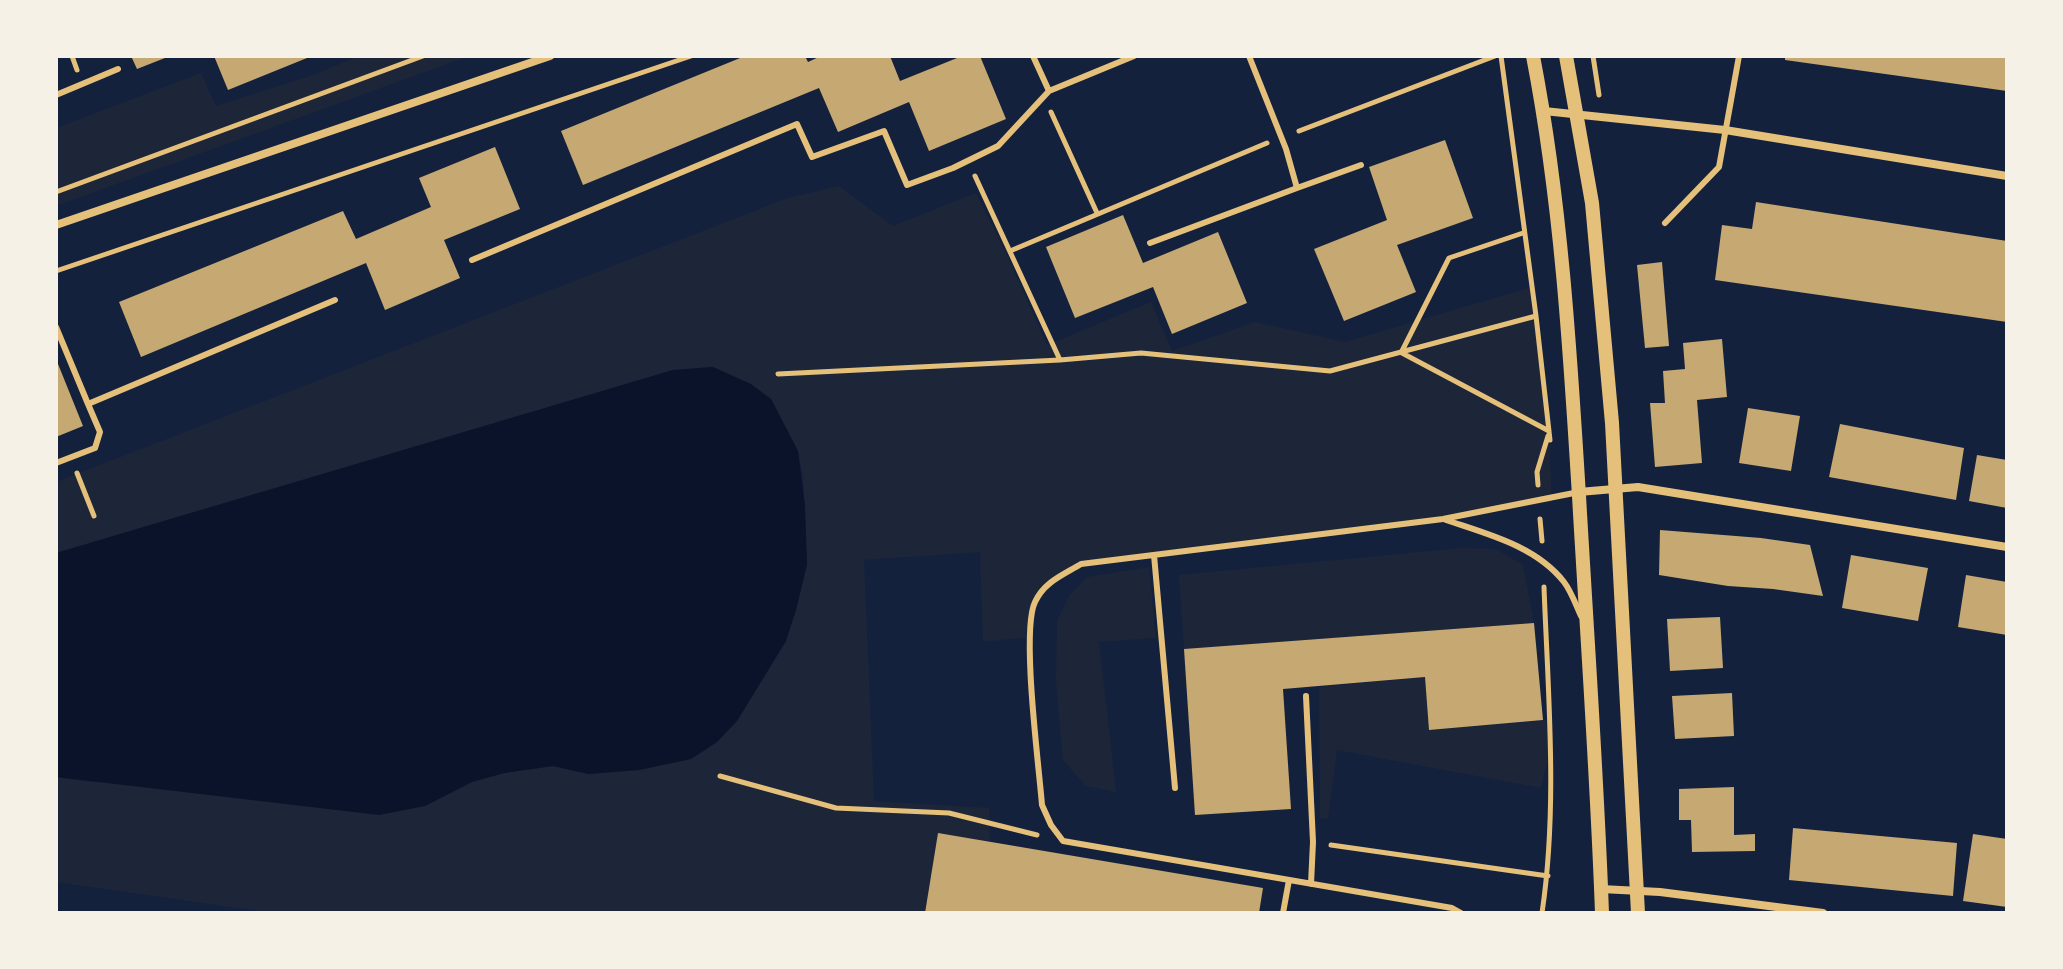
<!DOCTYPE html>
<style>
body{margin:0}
#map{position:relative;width:2063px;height:969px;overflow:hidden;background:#14213d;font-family:"DM Sans",sans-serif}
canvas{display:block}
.frame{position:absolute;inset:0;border:58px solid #f6f1e7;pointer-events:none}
</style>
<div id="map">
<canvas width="2063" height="969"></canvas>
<div class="frame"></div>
</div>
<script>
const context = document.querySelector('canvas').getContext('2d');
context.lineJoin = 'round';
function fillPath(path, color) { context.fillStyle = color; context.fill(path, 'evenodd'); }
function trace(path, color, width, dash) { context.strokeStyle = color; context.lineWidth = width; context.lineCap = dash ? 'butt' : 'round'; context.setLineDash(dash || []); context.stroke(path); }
fillPath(new Path2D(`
 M359 56H469L56 206V128L201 73 216 106 313 75Z
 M839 186 893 226 976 193 1007 255 1047 345 1151 302 1172 351 1255 322 1345 342 1532 287 1549 432 1552 502 1443 519 1081 564C1040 588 1035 588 1029 637L983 642 980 552 864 560 874 801 989 808 990 842 938 834 925 913H272L56 882V777L82 781 425 806 472 782 504 773 553 766 588 774 639 770 691 759 717 742 737 721 786 641 807 564 803 477 798 451 771 399 713 367 673 370 56 553V482L788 198Z
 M1461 548 1496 549 1523 565 1534 623 1184 649 1179 575Z
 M1149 567 1156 638 1099 642 1116 792 1086 786 1063 760 1056 682 1057 621 1069 596 1087 577Z
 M1425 677 1430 730 1549 720 1550 750 1541 788 1337 750 1328 819 1320 818 1319 687Z`), '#1d2539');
fillPath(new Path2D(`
 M713 367 751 384 771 399 798 451 805 505 807 565 796 610 786 641 737 721 717 742 691 759 639 770 588 774 553 766 504 773 472 782 425 806 379 815 56 777V553L673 370Z`), '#0b132b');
fillPath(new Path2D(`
 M131 56H170L137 69Z
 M214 56H306L307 58 228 90Z
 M745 56H805L808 62 821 56H890L900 81 962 56H980L1006 119 929 151 909 102 838 132 819 88 583 185 561 131Z
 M1785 56H2007V91L1785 60Z
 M1445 140 1473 218 1397 245 1416 292 1344 321 1314 249 1387 220 1369 167Z
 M495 147 520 209 444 240 460 278 385 310 366 263 141 357 119 302 343 211 356 239 431 207 419 178Z
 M1756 202 2007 241V322L1715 280 1722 225 1752 229Z
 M1123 215 1143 263 1218 232 1247 303 1172 334 1153 287 1075 318 1046 247Z
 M1662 262 1669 346 1645 348 1637 265Z
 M1722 339 1727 397 1697 400 1702 463 1655 467 1650 403H1665L1663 371 1685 369 1683 343Z
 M56 359 83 426 56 437Z
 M1748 408 1800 416 1791 471 1739 463Z
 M1840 424 1964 448 1956 500 1829 477Z
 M1977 455 2007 460V508L1969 501Z
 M1660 530 1761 538 1810 545 1823 596 1773 589 1728 586 1659 575Z
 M1851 555 1928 568 1918 621 1842 608Z
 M1966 575 2007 582V635L1958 627Z
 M1720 617 1723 668 1670 671 1667 619Z
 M1534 623 1543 720 1429 730 1425 677 1283 689 1291 809 1195 815 1184 649Z
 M1732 693 1734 736 1675 739 1672 696Z
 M1734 787V835L1755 834V851L1692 852 1691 820H1679V789Z
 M1793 828 1957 843 1953 896 1789 880Z
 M938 833 1263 888 1259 913H925Z
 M1973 834 2007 839V907L1963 901Z`), '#c6a872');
trace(new Path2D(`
 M72 56 77 70
 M1501 56 1536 316 1550 440
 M1593 56 1599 95
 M1051 112 1097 213
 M1299 131 1495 56
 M975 176 1060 360
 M56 192 423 56
 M1010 251 1267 143
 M56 271 691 56
 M1402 351 1449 258 1523 233
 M1402 353 1549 431
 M778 374 1060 360 1141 353 1330 371 1536 316
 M77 473 94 516
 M1538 485 1537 472 1548 436
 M1540 519 1542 541
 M720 776 836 808 949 813 1037 835
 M1331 845 1548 876
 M1542 913C1558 806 1548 694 1544 587`), '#e5c07b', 5);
trace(new Path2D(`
 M1033 56 1049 91 1134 56
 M56 95 118 69
 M1297 188 1361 165
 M1665 223 1719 167 1739 56
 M1150 243 1297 188 1286 149 1249 56
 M472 260 797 124 812 157 884 131 907 185 953 168 998 146 1049 91
 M56 327 88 404 335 300
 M56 463 95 448 100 432 88 404
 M1446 520C1487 534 1536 546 1564 582 1571 591 1576 605 1581 616
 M1154 555 1175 788
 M1306 696 1313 842 1311 884
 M1283 913 1289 880
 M1461 913 1452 908 1063 841 1051 825 1042 805C1039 766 1021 631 1035 602 1044 582 1063 575 1081 564L1443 519 1579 492`), '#e5c07b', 6);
trace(new Path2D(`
 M1544 111 1725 130 2007 176
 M56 225 550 56
 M1579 492 1638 487 2007 547
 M1601 889 1660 892 1823 913`), '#e5c07b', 8);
trace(new Path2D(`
 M1533 56C1561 201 1570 349 1579 496 1587 635 1597 774 1602 913
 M1566 56 1592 203 1612 423 1638 913`), '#e5c07b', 14);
</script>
